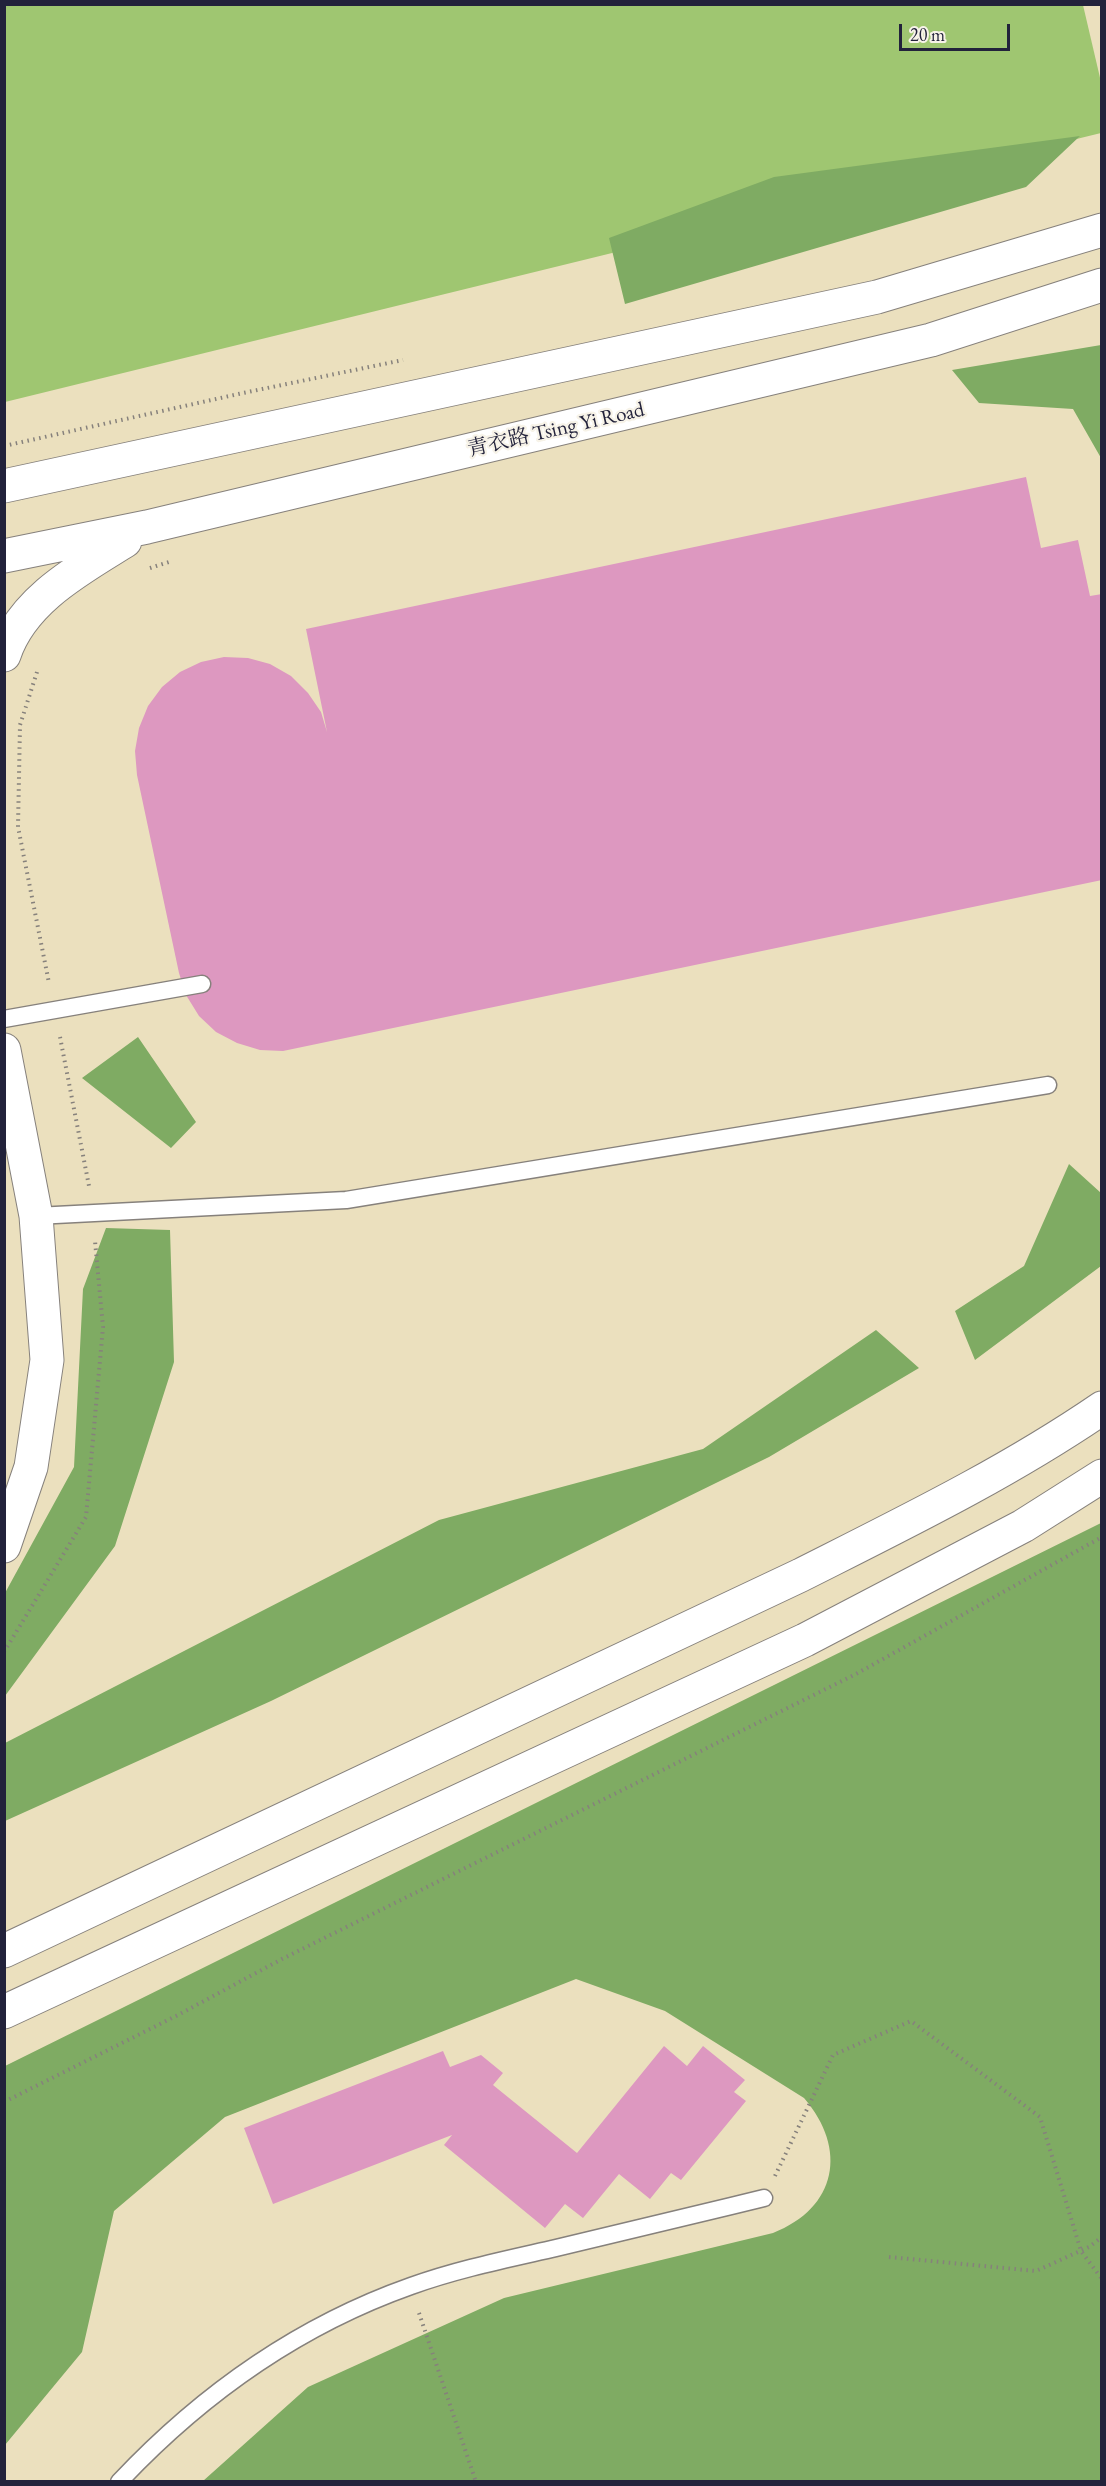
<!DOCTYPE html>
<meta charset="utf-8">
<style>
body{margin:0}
#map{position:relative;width:1106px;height:2486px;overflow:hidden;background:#ebe0be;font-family:"EB Garamond",serif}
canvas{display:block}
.frame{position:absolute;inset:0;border:6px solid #22223b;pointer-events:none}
.scale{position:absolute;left:899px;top:24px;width:111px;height:27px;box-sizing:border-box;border:3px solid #22223b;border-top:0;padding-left:8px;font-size:18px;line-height:21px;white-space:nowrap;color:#22223b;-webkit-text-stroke:4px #f7f3e8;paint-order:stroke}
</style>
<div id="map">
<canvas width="1106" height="2486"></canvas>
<div class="frame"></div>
<div class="scale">20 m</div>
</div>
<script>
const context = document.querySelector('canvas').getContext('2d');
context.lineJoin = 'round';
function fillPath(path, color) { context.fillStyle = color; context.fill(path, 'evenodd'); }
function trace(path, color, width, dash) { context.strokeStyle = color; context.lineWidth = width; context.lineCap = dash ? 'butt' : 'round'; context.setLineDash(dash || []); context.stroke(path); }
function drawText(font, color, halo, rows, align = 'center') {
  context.font = font + ' "EB Garamond","Noto Serif TC",serif'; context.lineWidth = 4.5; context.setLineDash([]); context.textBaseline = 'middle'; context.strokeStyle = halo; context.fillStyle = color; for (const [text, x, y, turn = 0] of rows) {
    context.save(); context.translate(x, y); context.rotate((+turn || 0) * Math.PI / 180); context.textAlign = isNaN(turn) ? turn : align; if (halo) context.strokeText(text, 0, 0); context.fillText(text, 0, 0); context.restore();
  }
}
fillPath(new Path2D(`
 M4 5H1083L1101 82V133L5 402Z`), '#9fc671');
fillPath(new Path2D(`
 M1080 136 1026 187 625 304 609 238 774 177Z
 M1101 345V458L1073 409 979 403 952 370Z
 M138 1037 196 1122 171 1148 82 1078Z
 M1069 1164 1101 1193V1266L975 1360 955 1311 1024 1266Z
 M106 1228 170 1230 174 1362 115 1546 5 1696V1593L74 1467 83 1289Z
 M876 1330 919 1368 769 1457 271 1701 5 1821V1743L439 1520 703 1449Z
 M1101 1523V2481H203L308 2387 504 2298 773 2233C837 2208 848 2149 804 2098L665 2011 576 1979 225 2117 114 2211 82 2352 5 2445V2066Z`), '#7fab63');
fillPath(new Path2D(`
 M1026 477 1041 548 1078 540 1090 596 1102 594V880L283 1051 260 1050 237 1043 216 1032 199 1016 186 995 179 973 137 775 135 751 139 728 148 706 162 687 180 672 201 662 224 657 248 658 270 664 291 676 308 693 321 712 327 732 306 629Z
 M664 2046 687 2066 703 2046 745 2080 734 2092 746 2101 681 2180 671 2173 650 2199 619 2174 583 2218 565 2204 545 2228 444 2145 452 2135 273 2204 244 2128 443 2051 450 2067 481 2055 503 2073 493 2085 577 2153Z`), '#dd98c0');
const service = new Path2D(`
 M4 1019 202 984
 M36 1216 346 1200 1048 1085
 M119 2482C201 2395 298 2326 411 2286 458 2269 508 2259 556 2248 626 2231 695 2215 764 2198`);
const minor = new Path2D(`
 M4 1050 36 1216 47 1360 31 1467 4 1546`);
const secondary = new Path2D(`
 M4 486 877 297 1102 230
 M4 556 147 527 931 340 1102 285
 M4 655C22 600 80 569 125 541`);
const motorway = new Path2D(`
 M4 1951 801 1575C904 1523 1007 1473 1102 1408
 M4 2012 805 1640 1023 1526 1102 1476`);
trace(service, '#86817c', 19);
trace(minor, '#86817c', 35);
trace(secondary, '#86817c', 35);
trace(motorway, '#86817c', 35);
trace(new Path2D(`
 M4 446 243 393 403 360
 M150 568 172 561
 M37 672 20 725 18 827 49 983
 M60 1037 89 1186
 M4 1652 86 1517 103 1327 95 1241
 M4 2102 178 2015 282 1959 856 1674 1102 1537
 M775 2176 833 2055 911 2021 1040 2117 1081 2251 1102 2279
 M889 2257 1036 2271 1089 2247 1102 2237
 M419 2313 476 2482`), '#86817c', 4, [1.5, 4.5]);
trace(service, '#fff', 16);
trace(minor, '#fff', 33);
trace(secondary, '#fff', 33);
trace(motorway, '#fff', 33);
drawText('21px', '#22223b', '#f7f3e8', [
 ["青衣路 Tsing Yi Road",556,430,-13]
]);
</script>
